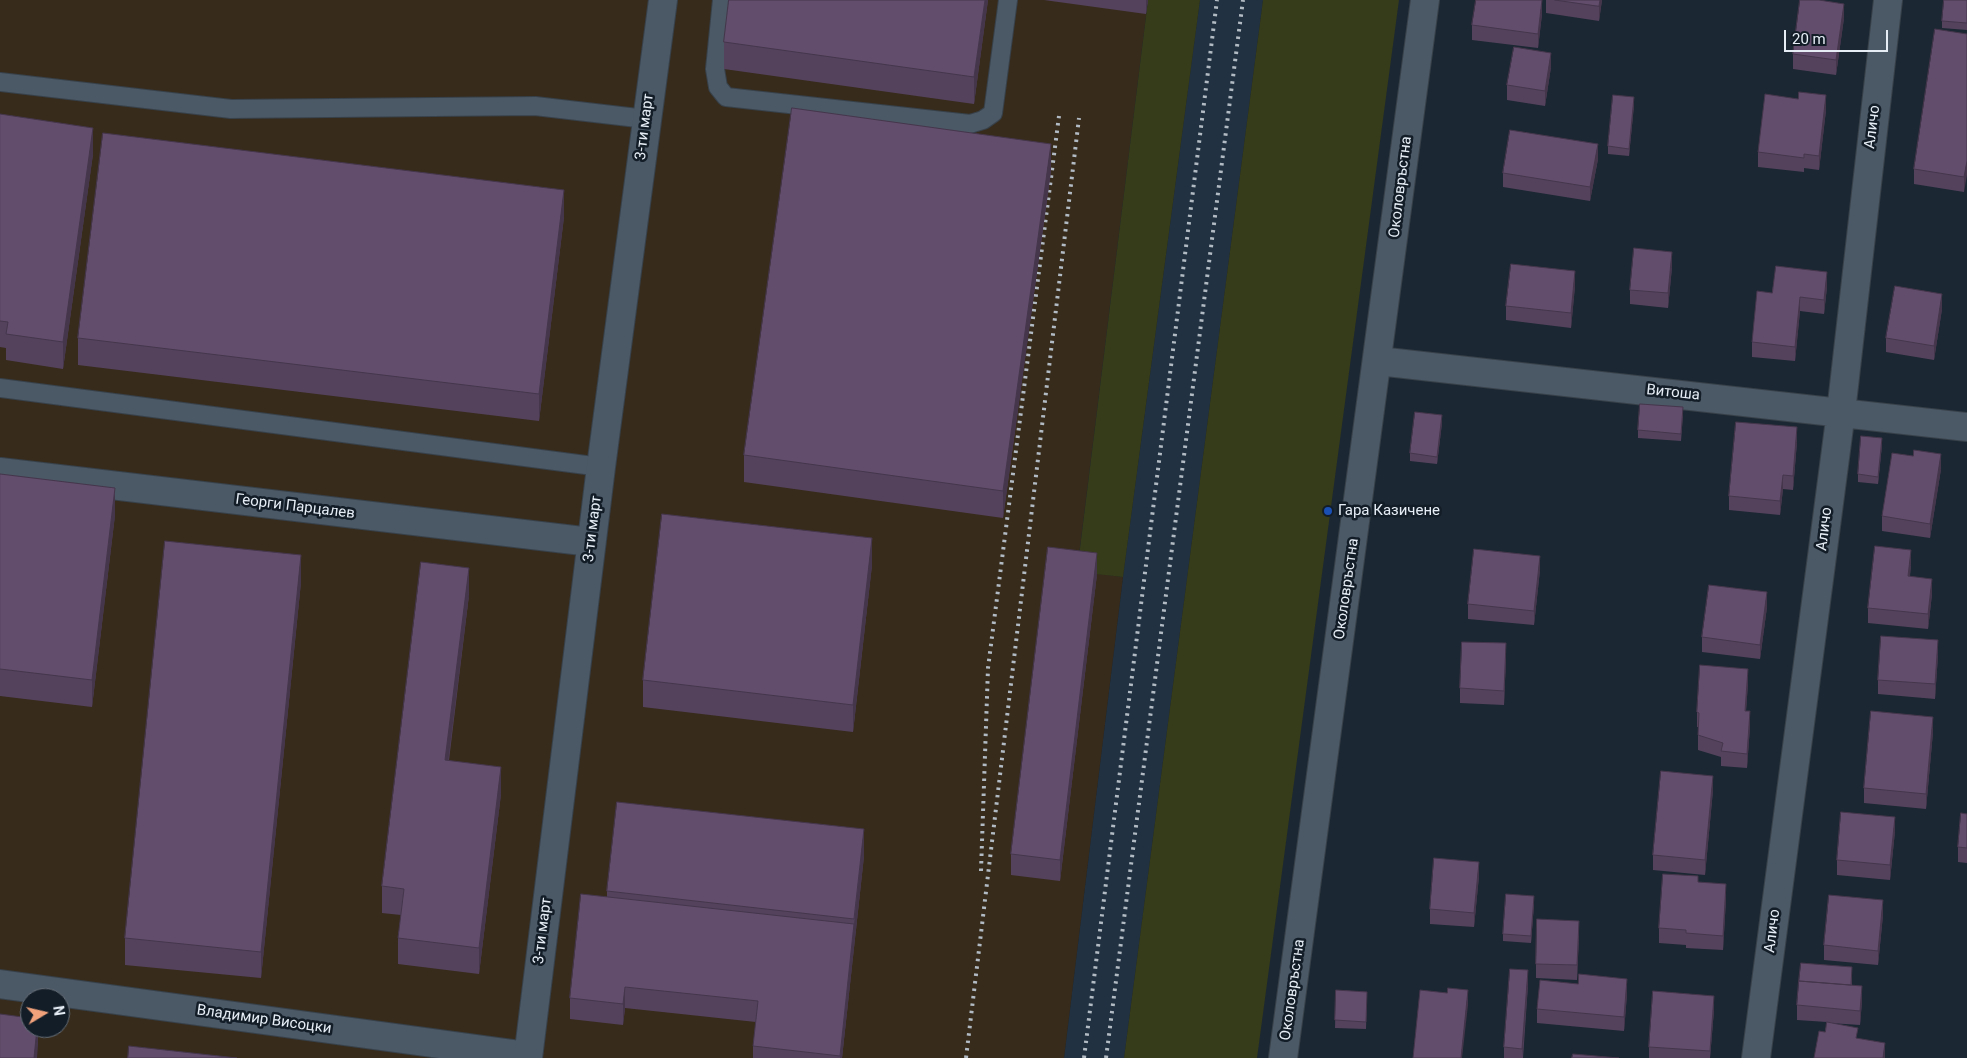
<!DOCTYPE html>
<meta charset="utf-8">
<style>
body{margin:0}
#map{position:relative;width:1967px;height:1058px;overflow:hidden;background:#1b2732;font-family:Roboto,sans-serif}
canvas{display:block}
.north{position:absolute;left:20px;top:988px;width:50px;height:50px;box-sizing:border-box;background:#121d28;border:1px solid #67707a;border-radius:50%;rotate:81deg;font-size:14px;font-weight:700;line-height:20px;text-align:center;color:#e6edf5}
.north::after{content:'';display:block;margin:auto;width:18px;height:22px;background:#f1a27b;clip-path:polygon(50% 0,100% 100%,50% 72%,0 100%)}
.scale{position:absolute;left:1784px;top:30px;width:104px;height:22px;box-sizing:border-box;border:2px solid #e6edf5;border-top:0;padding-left:6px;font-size:15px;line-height:18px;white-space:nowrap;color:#e6edf5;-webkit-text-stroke:4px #121d28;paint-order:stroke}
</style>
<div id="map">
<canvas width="1967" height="1058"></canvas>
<div class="north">N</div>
<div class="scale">20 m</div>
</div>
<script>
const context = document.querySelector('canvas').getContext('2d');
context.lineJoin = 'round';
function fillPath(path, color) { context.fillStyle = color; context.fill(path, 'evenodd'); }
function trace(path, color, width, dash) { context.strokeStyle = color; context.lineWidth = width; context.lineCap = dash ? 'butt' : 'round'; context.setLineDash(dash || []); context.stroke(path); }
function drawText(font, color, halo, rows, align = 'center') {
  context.font = font + ' Roboto,sans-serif'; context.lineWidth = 5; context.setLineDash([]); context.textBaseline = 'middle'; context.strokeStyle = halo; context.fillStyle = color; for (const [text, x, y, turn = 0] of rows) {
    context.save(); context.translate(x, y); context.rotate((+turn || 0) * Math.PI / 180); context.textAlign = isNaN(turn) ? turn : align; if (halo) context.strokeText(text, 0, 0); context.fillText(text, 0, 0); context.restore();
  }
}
fillPath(new Path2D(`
 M1200 0H1263L1124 1058H1064L1123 577Z`), '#213141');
fillPath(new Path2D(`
 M0 0H1148L1077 571 1123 577 1064 1058H0ZM30 998H60V1028H30Z`), '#372b1c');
fillPath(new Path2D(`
 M1148 0H1200L1123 577 1077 572Z
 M1263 0H1399L1257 1058H1124Z`), '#363b1a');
const service = new Path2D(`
 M722 0 715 69 718 87 726 97 970 124 983 120 993 113 1008 0
 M0 82 231 109 535 106 646 119
 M0 388 601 467`);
const minor = new Path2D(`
 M1378 361 1967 427
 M0 472 591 542
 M0 984 528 1056
 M528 1058 601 467 663 0
 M1283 1058 1425 0
 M1756 1058 1841 412 1888 0`);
trace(service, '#37414a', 20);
trace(minor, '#37414a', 30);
trace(service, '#4b5865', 18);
trace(minor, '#4b5865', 28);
trace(new Path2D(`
 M981 871 988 668 1059 116
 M966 1058 1079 118
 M1084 1058 1217 0
 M1106 1058 1243 0`), '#b2bbc3', 4, [2.5, 5]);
fillPath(new Path2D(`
 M988 0 974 104 724 69V42Z
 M1044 0H1148L1146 14Z
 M1546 0H1602L1599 21 1546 13Z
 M1967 0V30L1942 28V21Z
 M1542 14 1538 48 1472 40V25Z
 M1844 18 1836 75 1793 69V54Z
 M1967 34 1964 192 1914 184V169Z
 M1551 67 1545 106 1507 100V85Z
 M1634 105 1629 156 1608 154V146Z
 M1826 110 1819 170 1804 168V172L1758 167V152Z
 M0 114 93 154 63 369 6 360V348L0 347Z
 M1598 159 1590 201 1503 187V173Z
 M1051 171 1003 518 744 482V455Z
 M564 217 539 421 78 365V338Z
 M1672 267 1668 308 1630 304V290Z
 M1575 286 1571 328 1506 320V306Z
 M1827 287 1824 314 1800 311 1795 361 1752 357V342L1772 293Z
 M1942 309 1934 360 1886 352V338Z
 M1683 414 1681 441 1638 438V430Z
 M1442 423 1437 464 1410 461V453Z
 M1797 442 1793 490 1783 489 1780 515 1729 510V496Z
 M1882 445 1878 484 1858 482V474Z
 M1941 469 1930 538 1882 531V516Z
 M0 474 115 515 92 707 0 696Z
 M872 565 853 732 643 707V680Z
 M1911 565 1910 576 1932 594 1928 629 1868 623V608Z
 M1540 570 1534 625 1468 619V604Z
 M1097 574 1060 881 1011 875V854Z
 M301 582 261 978 125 965V938Z
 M469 595 449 760 501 794 479 974 398 964V938L401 915 382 913V886Z
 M1767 607 1760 659 1702 652V637Z
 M1938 655 1935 699 1878 694V680Z
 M1506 658 1504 705 1460 703V688Z
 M1748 683 1746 711 1750 726 1747 768 1721 766V757L1698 750V727H1697V712Z
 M1933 732 1926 809 1864 803V788Z
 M1713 790 1705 875 1653 870V855Z
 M1967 814V863L1958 862V847Z
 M1895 831 1890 880 1837 875V860Z
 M864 856 842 1058H753V1046L756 1022 625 1008 623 1025 570 1019V998L607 897V891Z
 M1479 876 1474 927 1430 924V909Z
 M1698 882 1726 899 1723 950 1686 948V945L1659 943V928Z
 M1534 904 1531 943 1503 941V934Z
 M1883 915 1878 965 1824 960V945Z
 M1579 935 1577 980 1536 978V964Z
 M1852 975V985L1862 1001 1860 1025 1830 1023 1825 1032 1827 1022 1797 1020V1005Z
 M1528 985 1523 1058H1504V1047Z
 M1336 990 1367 992 1366 1029 1335 1028Z
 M1627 994 1624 1031 1537 1023V1009Z
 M1714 1010 1710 1058H1649V1047Z`), '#54425d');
fillPath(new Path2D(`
 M985 0H988L974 104V77Z
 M1146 0H1148L1146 14Z
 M1542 0V14L1538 48V34Z
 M1600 0H1602L1599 21V6Z
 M1844 4V18L1836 75V60Z
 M1551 53V67L1545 106V91Z
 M1826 95V110L1819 170V156Z
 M1634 97V105L1629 156V149Z
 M93 128V154L63 369V342Z
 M1051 144V171L1003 518V491Z
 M1598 144V159L1590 201V187Z
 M1967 161V175L1964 192V177Z
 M564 190V217L539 421V394Z
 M1672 252V267L1668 308V293Z
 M1575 271V286L1571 328V313Z
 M1827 272V287L1824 314V300Z
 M1942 294V309L1934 360V346Z
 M1800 297V311L1795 361V347Z
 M1442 415V423L1437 464V457Z
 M1797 427V442L1793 490V476Z
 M1882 438V445L1878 484V477Z
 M1941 454V469L1930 538V524Z
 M1783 475V489L1780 515V501Z
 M115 488V515L92 707V680Z
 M872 538V565L853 732V705Z
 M1911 550V565L1908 591V576Z
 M1097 553V574L1060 881V860Z
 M301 555V582L261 978V952Z
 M1540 556V570L1534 625V611Z
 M469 568V595L445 787V760Z
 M1932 579V594L1928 629V614Z
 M1767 592V607L1760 659V645Z
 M1938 640V655L1935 699V684Z
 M1506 643V658L1504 705V691Z
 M1748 669V683L1745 725V711Z
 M1750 711V726L1747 768V754Z
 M1933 717V732L1926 809V794Z
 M501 767V794L479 974V948Z
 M1713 776V790L1705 875V860Z
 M1895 817V831L1890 880V865Z
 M864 829V856L842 1058H840Z
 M1479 862V876L1474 927V913Z
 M1726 884V899L1723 950V936Z
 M1534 896V904L1531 943V936Z
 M1883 900V915L1878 965V951Z
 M1579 921V935L1577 980V965Z
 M1528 970V985L1522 1058V1049Z
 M1627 979V994L1624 1031V1017Z
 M1862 986V1001L1860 1025V1011Z
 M625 987V1008L623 1025V1004Z
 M1468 990V1005L1462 1058H1461Z
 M1714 996V1010L1710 1058V1051Z
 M37 1028H38V1045L37 1058H34Z
 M1885 1043V1058H1883Z`), '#45364c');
const building = new Path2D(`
 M729 0H985L974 77 724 42Z
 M1476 0H1542L1538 34 1472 25Z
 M1555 0H1600L1599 6Z
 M1800 0H1819L1844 4 1836 60 1793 54Z
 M1944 0H1967V23L1942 21Z
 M1935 29 1967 34V161L1964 177 1914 169Z
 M1514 47 1551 53 1545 91 1507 85Z
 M1799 92 1826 95 1819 156 1804 154V158L1758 152 1765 94 1798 99Z
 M1613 95 1634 97 1629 149 1608 146Z
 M792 108 1051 144 1003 491 744 455Z
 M0 114 93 128 63 342 6 334 8 322 0 321Z
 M1510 130 1598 144 1590 187 1503 173Z
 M103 133 564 190 539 394 78 338Z
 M1634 248 1672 252 1668 293 1630 290Z
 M1511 264 1575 271 1571 313 1506 306Z
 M1776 266 1827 272 1824 300 1800 297 1795 347 1752 342 1757 291 1772 293Z
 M1895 286 1942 294 1934 346 1886 338Z
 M1640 404 1683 407 1681 434 1638 430Z
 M1415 412 1442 415 1437 457 1410 453Z
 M1736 422 1797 427 1793 476 1783 475 1780 501 1729 496Z
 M1861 436 1882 438 1878 477 1858 474Z
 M1914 450 1941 454 1930 524 1882 516 1892 453 1913 456Z
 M0 474 115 488 92 680 0 669Z
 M662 514 872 538 853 705 643 680Z
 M165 541 301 555 261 952 125 938Z
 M1875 546 1911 550 1908 576 1932 579 1928 614 1868 608Z
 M1048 547 1097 553 1060 860 1011 854Z
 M1474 549 1540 556 1534 611 1468 604Z
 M421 562 469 568 445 760 501 767 479 948 398 938 404 889 382 886Z
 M1709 585 1767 592 1760 645 1702 637Z
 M1881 636 1938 640 1935 684 1878 680Z
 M1462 642 1506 643 1504 691 1460 688Z
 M1700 665 1748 669 1745 711H1750L1747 754 1721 751 1723 743 1698 735 1699 713 1697 712Z
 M1871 711 1933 717 1926 794 1864 788Z
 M1661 771 1713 776 1705 860 1653 855Z
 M617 802 864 829 854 919 607 891Z
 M1841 812 1895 817 1890 865 1837 860Z
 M1961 813 1967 814V848L1958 847Z
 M1434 858 1479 862 1474 913 1430 909Z
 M1663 874 1698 876V882L1726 884 1723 936 1686 933V930L1659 928Z
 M581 894 854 924 840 1056 753 1046 758 1001 625 987 623 1004 570 998Z
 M1506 894 1534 896 1531 936 1503 934Z
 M1829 895 1883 900 1878 951 1824 945Z
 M1537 919 1579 921 1577 965 1536 964Z
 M1801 963 1852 967 1851 985 1799 981Z
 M1510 969 1528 970 1522 1049 1504 1047Z
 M1579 974 1627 979 1624 1017 1537 1009 1540 980 1578 984Z
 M1799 981 1862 986 1860 1011 1797 1005Z
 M1448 988 1468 990 1461 1058H1413L1420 990 1447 993Z
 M1336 990 1367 992 1366 1022 1335 1020Z
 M1653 991 1714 996 1710 1051 1649 1047Z
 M0 1014 30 1018V1028H37L34 1058H0Z
 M1827 1022 1858 1028 1856 1038 1885 1043 1883 1058H1814L1819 1031 1825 1032Z
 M129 1046 237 1058H128Z
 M1573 1054 1619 1058H1572Z`);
fillPath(building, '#624d6c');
trace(building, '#45364c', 1);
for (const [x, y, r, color] of [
 [1328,511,5,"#1a4fb4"]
]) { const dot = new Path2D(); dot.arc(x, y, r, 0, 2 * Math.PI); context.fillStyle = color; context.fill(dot); trace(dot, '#121d28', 2); }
drawText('15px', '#e6edf5', '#121d28', [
 ["3-ти март",645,127,-83],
 ["Аличо",1873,127,-83],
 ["Околовръстна",1401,187,-83],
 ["Витоша",1673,393,6],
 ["Георги Парцалев",295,507,7],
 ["3-ти март",593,529,-83],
 ["Аличо",1825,529,-83],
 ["Околовръстна",1347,589,-82],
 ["3-ти март",543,931,-83],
 ["Аличо",1773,931,-83],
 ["Околовръстна",1293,990,-82],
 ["Владимир Висоцки",264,1020,8]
]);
drawText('15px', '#e6edf5', '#121d28', [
 ["Гара Казичене",1338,511]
], 'left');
</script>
